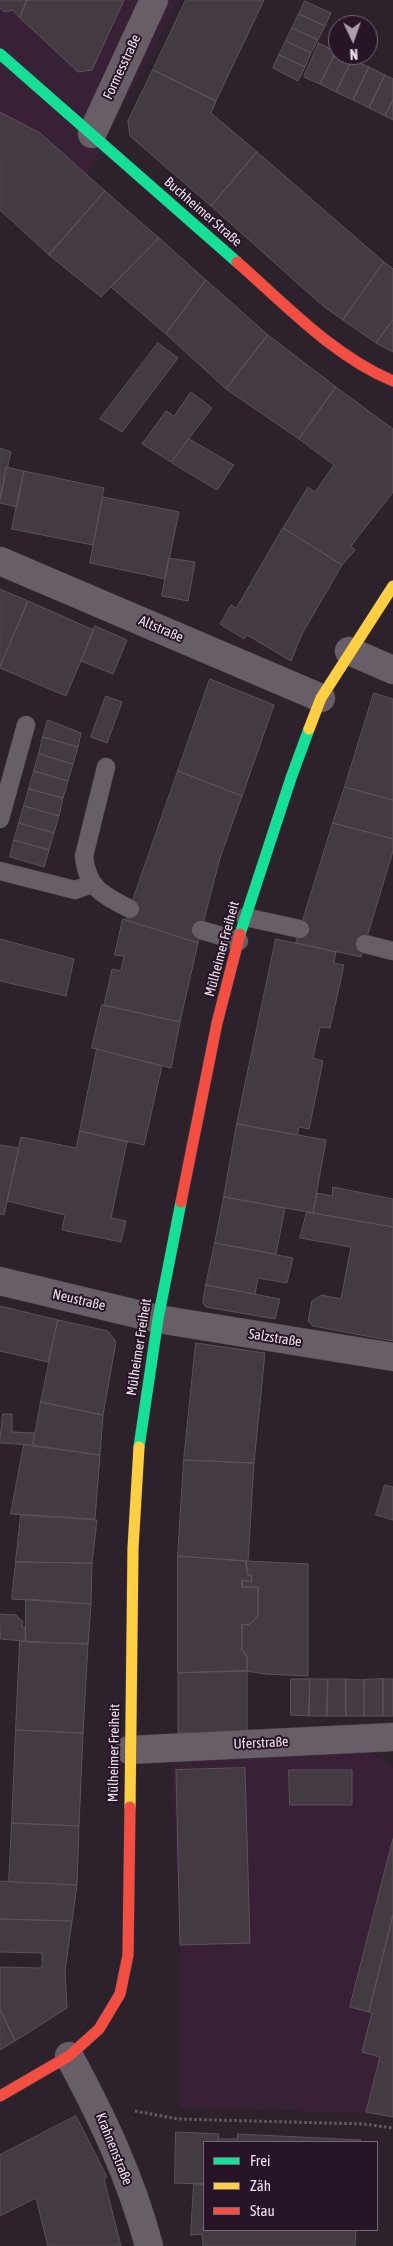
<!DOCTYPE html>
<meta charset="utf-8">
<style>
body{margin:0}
#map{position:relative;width:393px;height:2246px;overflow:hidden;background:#2d222c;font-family:"Asap Condensed",sans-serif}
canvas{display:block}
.legend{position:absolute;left:203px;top:2141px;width:175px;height:90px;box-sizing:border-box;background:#271426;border:1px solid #766675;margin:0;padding:6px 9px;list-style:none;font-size:15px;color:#ede0ec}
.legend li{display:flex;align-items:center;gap:10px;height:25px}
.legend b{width:25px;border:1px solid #766675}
.north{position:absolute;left:328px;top:15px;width:50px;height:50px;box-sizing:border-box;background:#271426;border:1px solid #766675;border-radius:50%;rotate:177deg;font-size:14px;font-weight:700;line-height:20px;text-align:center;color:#ede0ec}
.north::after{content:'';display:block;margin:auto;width:18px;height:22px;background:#aa9ea9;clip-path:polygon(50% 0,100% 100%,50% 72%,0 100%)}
</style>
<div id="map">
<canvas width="393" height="2246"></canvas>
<ul class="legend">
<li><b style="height:6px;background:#16e098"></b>Frei</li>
<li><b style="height:6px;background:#ffcf43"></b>Zäh</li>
<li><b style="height:6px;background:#f24e42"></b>Stau</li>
</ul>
<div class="north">N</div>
</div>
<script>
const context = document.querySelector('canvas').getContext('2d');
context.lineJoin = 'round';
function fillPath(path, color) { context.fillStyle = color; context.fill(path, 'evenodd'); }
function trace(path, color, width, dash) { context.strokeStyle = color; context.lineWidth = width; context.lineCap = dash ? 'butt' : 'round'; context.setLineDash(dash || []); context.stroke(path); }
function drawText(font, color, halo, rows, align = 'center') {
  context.font = font + ' "Asap Condensed",sans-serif'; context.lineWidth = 4; context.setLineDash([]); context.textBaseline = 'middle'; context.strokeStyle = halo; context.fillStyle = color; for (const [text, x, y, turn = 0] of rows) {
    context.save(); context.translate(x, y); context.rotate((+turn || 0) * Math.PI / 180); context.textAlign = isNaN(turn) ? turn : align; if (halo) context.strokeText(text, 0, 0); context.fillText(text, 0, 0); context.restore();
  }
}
fillPath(new Path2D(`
 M0 0H179L49 246 0 211Z
 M368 1751 393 1768V2118L366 2113 180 2107V1945L172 1763Z`), '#382136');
const building = new Path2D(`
 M0 0H27L20 18 13 10 5 12 0 8Z
 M27 0H124L92 70 78 72 20 18Z
 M186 0H264L216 101 153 70Z
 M305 1 331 13 325 26 299 14Z
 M299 14 325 26 318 40 292 28Z
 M292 28 318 40 311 53 286 41Z
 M286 41 311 53 305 67 279 55Z
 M319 43 336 52 320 84 304 77Z
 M336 52 338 55 352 60 336 92 320 84Z
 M279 55 305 67 298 81 273 68Z
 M352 60 369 67 353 100 336 92Z
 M369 67 385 75 369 108 353 100Z
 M153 70 216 101 211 113 257 152 211 206 130 136 128 121Z
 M385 75 393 79V100L385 116 369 108Z
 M393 100V120L385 116Z
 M0 112 40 133 105 191 49 255 0 210Z
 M257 152 384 262 343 320 323 306 211 206Z
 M105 191 159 238 101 297 49 255Z
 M159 238 206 280 166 334 111 287Z
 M384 262 393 269V320L376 343 343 320Z
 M206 280 268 335 226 389 166 334Z
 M393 320V352L376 343Z
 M268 335 336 387 299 439 226 389Z
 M158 343 178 358 122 432 100 419Z
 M336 387 393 429V492L351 546 355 550 342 565 283 528 308 487 315 492 334 465 299 439Z
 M191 392 212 408 171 462 142 444 166 411 174 416Z
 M189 439 234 465 217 490 172 463Z
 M0 448 11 452 0 499Z
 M6 467 24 471 17 507 0 503Z
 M24 471 104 488 93 545 12 529Z
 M103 497 179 512 165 579 90 563Z
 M283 528 342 565 302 634 291 661 247 635 244 639 220 624 231 605 236 608Z
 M169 558 195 562 188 601 162 596Z
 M0 589 28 601 0 667Z
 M28 601 94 630 66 696 0 668Z
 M95 626 127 640 113 674 81 661Z
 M210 679 274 705 242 796 178 771Z
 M374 693 393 699V800L345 787Z
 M106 696 122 702 107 743 91 737Z
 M48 720 81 733 78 747 43 737Z
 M43 737 78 747 73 764 39 754Z
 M39 754 73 764 68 781 34 771Z
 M34 771 68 781 63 798 29 789Z
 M178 771 242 796 220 858 198 943 126 920Z
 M345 787 393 800V839L333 823Z
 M29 789 63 798 59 816 24 806Z
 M24 806 59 816 54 833 19 823Z
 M19 823 54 833 49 850 14 840Z
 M333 823 393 839V851L361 957 296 943Z
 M14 840 49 850 44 867 10 857Z
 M123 919 198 943 180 1022 104 1005 112 969 121 971 124 956 115 955Z
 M0 939 74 959 66 996 0 981Z
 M276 939 336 952 334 963 344 965 330 1028 320 1027 313 1058 323 1061 309 1129 299 1127 297 1135 237 1124Z
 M102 1005 180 1022 171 1068 92 1048Z
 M97 1049 162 1066 144 1145 80 1131Z
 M237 1124 326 1140 313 1213 224 1197Z
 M80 1131 127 1142 111 1218 126 1221 121 1242 62 1230 65 1215 7 1201 21 1137 76 1148Z
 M0 1145 19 1148 4 1215 0 1214Z
 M333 1187 393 1199V1227L313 1213 317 1193 332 1196Z
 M224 1197 285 1208 276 1254 215 1243Z
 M307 1212 393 1227V1341L313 1326 308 1321 312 1301 321 1295 341 1299 351 1247 300 1238Z
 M215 1243 293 1258 287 1283 258 1278 255 1294 206 1285Z
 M206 1285 280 1299 275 1319 206 1307 203 1303Z
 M0 1306 58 1320 48 1362 0 1351Z
 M58 1320 108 1331 116 1342 103 1415 41 1402Z
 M196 1343 265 1353 254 1463 184 1460Z
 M41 1402 103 1415 100 1455 33 1445Z
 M3 1414H12V1432L34 1433 33 1445 0 1443Z
 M24 1445 100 1455 95 1519 11 1514Z
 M184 1460 254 1463 248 1561 178 1556Z
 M385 1485 393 1487V1520L376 1515Z
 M21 1515 97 1520 92 1563 16 1562Z
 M178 1556 246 1561 248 1575H251L252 1582 242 1580V1587H258V1616L249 1625 242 1624V1650L247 1657V1671L178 1673Z
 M246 1561 308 1564V1676L265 1674 247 1671V1657L242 1650V1624L249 1625 258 1616V1587H242V1580L252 1582 251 1575H248Z
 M16 1562 92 1563 91 1604 12 1599Z
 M26 1599 91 1604 88 1644 26 1642Z
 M0 1614 16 1615 23 1622 22 1627H25V1641L1 1639Z
 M20 1641 88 1644 83 1733 16 1730Z
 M247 1671V1732L178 1733V1673Z
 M291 1679H310L309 1716 291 1715Z
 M310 1679H328L327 1716H309Z
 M328 1679H346V1716H327Z
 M346 1679 364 1680V1716H346Z
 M383 1679H393V1716H383Z
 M383 1679V1716H364V1680Z
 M16 1730 83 1733 79 1826 12 1823Z
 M245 1768 250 1943 180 1945 176 1770Z
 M289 1770H352V1805H290Z
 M12 1823 79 1826 77 1885 9 1882Z
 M393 1839V1915L369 2012 350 2007Z
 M0 1881 77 1885 72 1921 0 1919Z
 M393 1915V2117L366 2112 380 2057 362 2052 372 2013 369 2012Z
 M0 1919 72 1921 65 1971 67 2008 15 2041 0 2009V1967L42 1968V1953L0 1952Z
 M0 2009 15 2041 0 2050Z
 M76 2116 107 2177 104 2179 121 2246H48L36 2198 0 2216V2155Z
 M176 2132 219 2134 218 2142H204V2184L175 2183Z
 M238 2134 361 2140V2142H218V2139H237Z
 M194 2184H204V2230H356L355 2246H203L202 2234 191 2235Z`);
fillPath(building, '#433a42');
trace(building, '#5b525a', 1);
const lane = new Path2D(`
 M106 767 84 856C87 888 103 895 130 909
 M0 819 26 725
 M0 871 75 890 92 884
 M245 917 300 929
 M201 930 239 941
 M365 944 393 951`);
const street = new Path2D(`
 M92 134 154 0
 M0 561 321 698
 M349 651 393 670
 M0 1281 158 1319 393 1357
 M129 1750 393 1737
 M69 2056C102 2117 131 2178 149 2246`);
const fast = new Path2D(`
 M0 54 237 262
 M240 934 291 778 309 729
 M139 1447 158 1319 181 1202`);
const slow = new Path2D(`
 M309 729 321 698 393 586
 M130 1807 133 1548 139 1447`);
const jam = new Path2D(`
 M237 262C285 304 333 356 393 381
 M181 1202 217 1023 240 934
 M0 2096 69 2056 99 2029 120 1994 128 1955 130 1807`);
trace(lane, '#483e47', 19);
trace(street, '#483e47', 29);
trace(fast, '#483e47', 12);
trace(slow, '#483e47', 12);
trace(jam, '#483e47', 12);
trace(new Path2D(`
 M135 2111 178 2119 364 2124 393 2128`), '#635c63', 3, [2.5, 2.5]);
trace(lane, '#685e67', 18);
trace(street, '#685e67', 28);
trace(fast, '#16e098', 11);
trace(slow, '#ffcf43', 11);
trace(jam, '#f24e42', 11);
drawText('14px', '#ede0ec', '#271426', [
 ["Formesstraße",122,67,-65],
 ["Buchheimer Straße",203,212,41],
 ["Altstraße",161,629,23],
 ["Mülheimer Freiheit",222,949,-75],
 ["Neustraße",79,1300,13],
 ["Salzstraße",275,1338,9],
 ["Mülheimer Freiheit",139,1347,-81],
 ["Uferstraße",261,1743,-3],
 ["Mülheimer Freiheit",114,1753,-89],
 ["Krahnenstraße",114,2149,68]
]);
</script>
